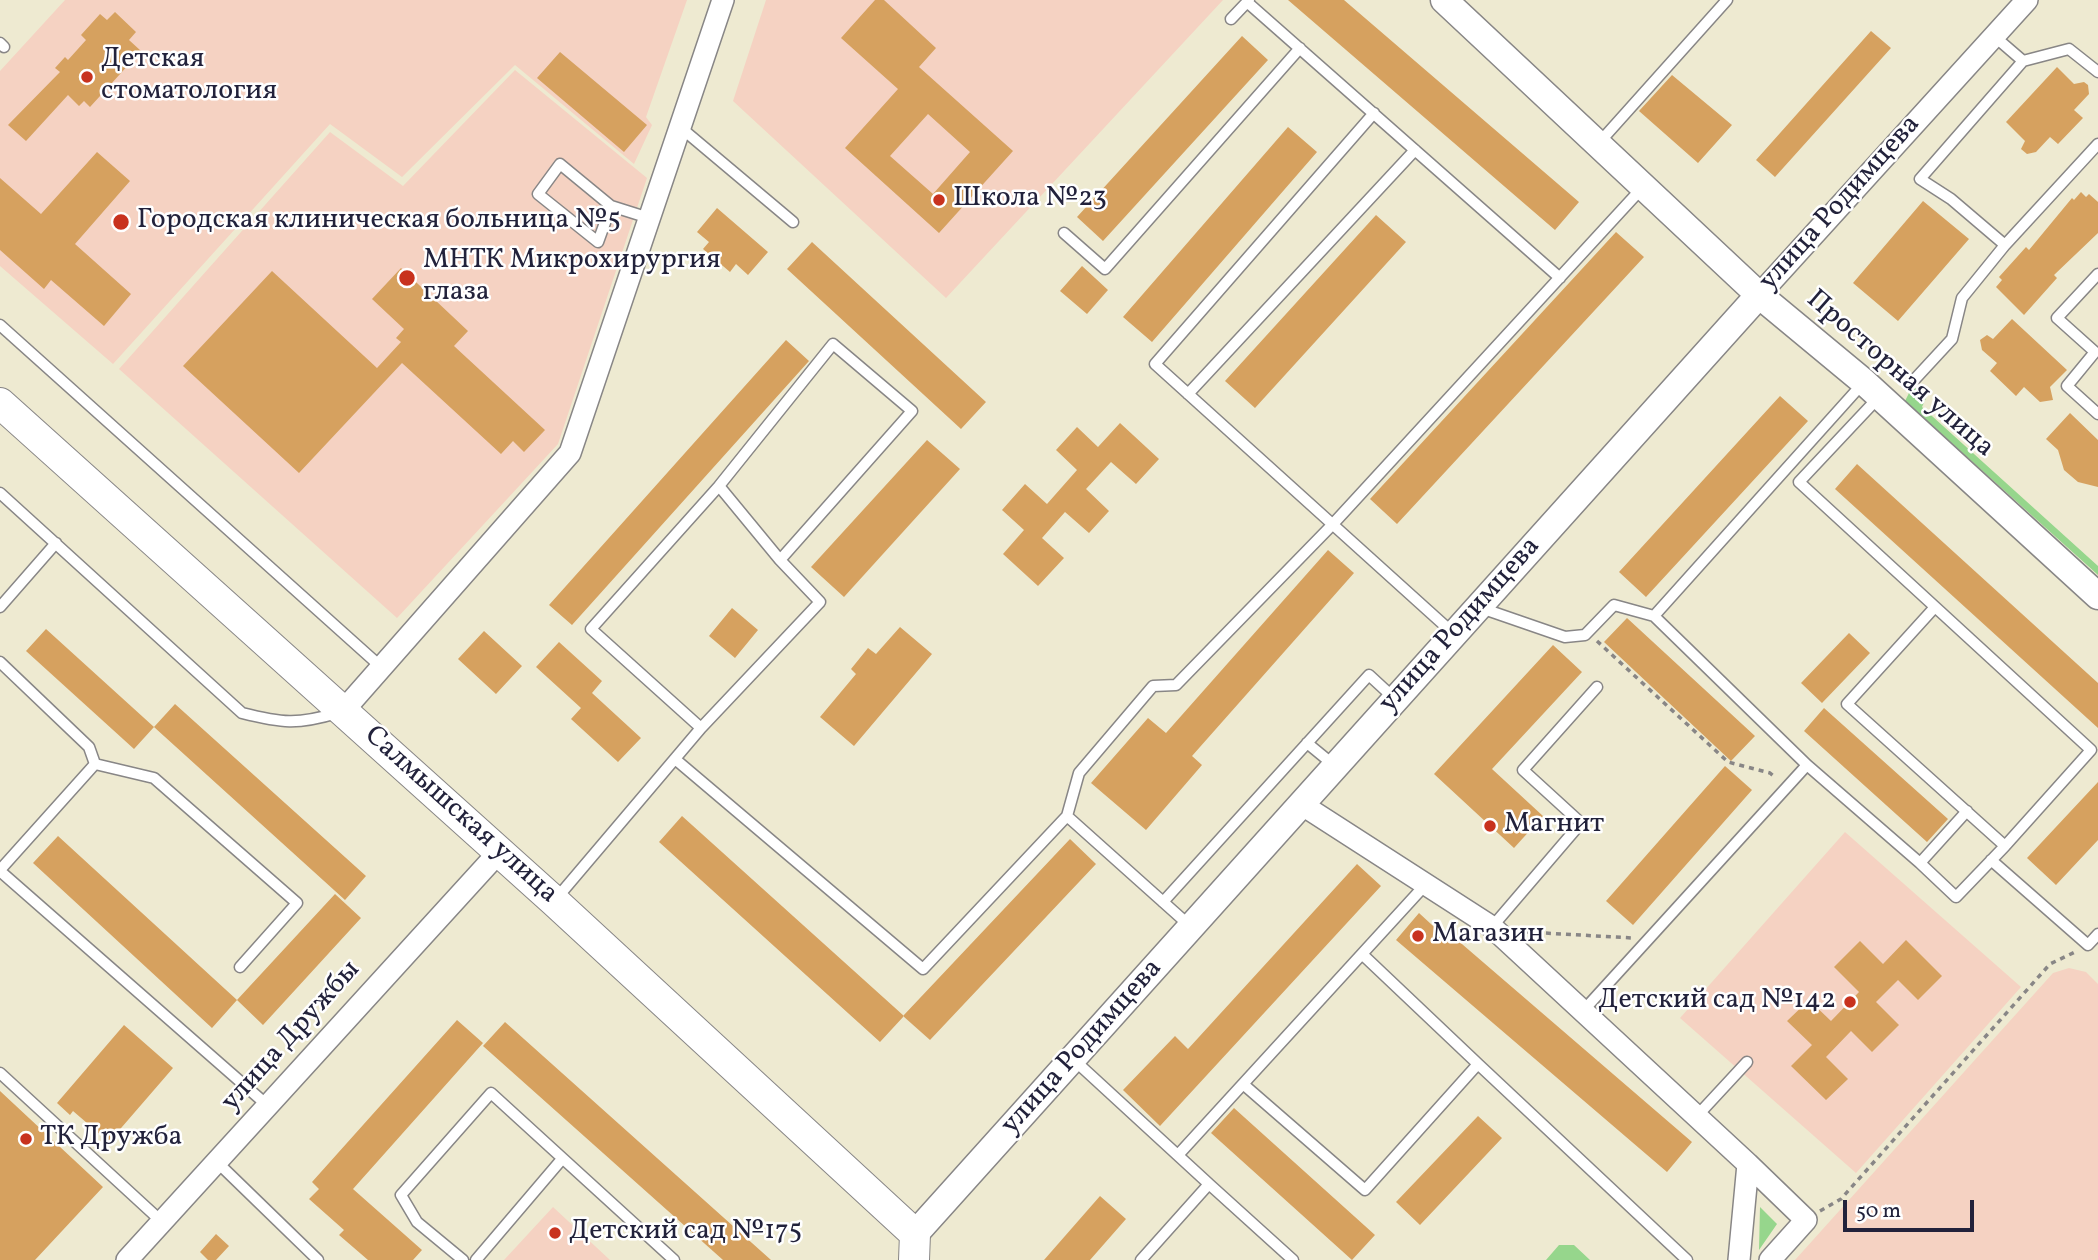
<!DOCTYPE html>
<meta charset="utf-8">
<style>
body{margin:0}
#map{position:relative;width:2098px;height:1260px;overflow:hidden;background:#eeead1;font-family:Vollkorn,serif}
canvas{display:block}
.scale{position:absolute;left:1843px;top:1200px;width:131px;height:32px;box-sizing:border-box;border:4px solid #22223b;border-top:0;padding-left:9px;font-size:21px;line-height:24px;white-space:nowrap;color:#22223b;-webkit-text-stroke:5px #fff;paint-order:stroke}
</style>
<div id="map">
<canvas width="2098" height="1260"></canvas>
<div class="scale">50 m</div>
</div>
<script>
const context = document.querySelector('canvas').getContext('2d');
context.lineJoin = 'round';
function fillPath(path, color) { context.fillStyle = color; context.fill(path, 'evenodd'); }
function trace(path, color, width, dash) { context.strokeStyle = color; context.lineWidth = width; context.lineCap = dash ? 'butt' : 'round'; context.setLineDash(dash || []); context.stroke(path); }
function drawText(font, color, halo, rows, align = 'center') {
  context.font = font + ' Vollkorn,serif'; context.lineWidth = 5; context.setLineDash([]); context.textBaseline = 'middle'; context.strokeStyle = halo; context.fillStyle = color; for (const [text, x, y, turn = 0] of rows) {
    context.save(); context.translate(x, y); context.rotate((+turn || 0) * Math.PI / 180); context.textAlign = isNaN(turn) ? turn : align; if (halo) context.strokeText(text, 0, 0); context.fillText(text, 0, 0); context.restore();
  }
}
fillPath(new Path2D(`
 M65 0H687L646 117 652 125 634 164 515 65 402 177 330 124 113 364 0 266V71Z
 M766 0H1223L946 298 733 101Z
 M515 70 647 178 558 444 397 618 119 369 330 132 403 186Z
 M1845 832 2021 987 1856 1173 1680 1018Z
 M2069 968 2086 972 2098 984V1260H1795L2053 973Z
 M553 1207 610 1260H504Z`), '#f5d2c2');
fillPath(new Path2D(`
 M1918 388 1927 396 1922 407 2098 566V575L1905 401 1911 389Z
 M1760 1207 1777 1224 1759 1250Z
 M1559 1245H1574L1590 1260H1546Z`), '#96d68c');
fillPath(new Path2D(`
 M875 0H884L936 48 919 67 1013 151 939 233 845 148 898 89 841 38ZM928 114 970 152 933 194 890 156Z
 M1288 0H1344L1579 202 1555 230Z
 M115 12 136 32 129 40 141 51 90 107 84 101 79 106 68 95 26 141 8 125 60 72 55 68 65 57 68 60 86 40 81 35 100 14 107 20Z
 M1871 31 1891 48 1775 177 1756 160Z
 M1242 36 1268 60 1103 241 1077 217Z
 M560 52 647 125 624 152 537 78Z
 M2057 67 2074 84 2084 82 2088 85 2089 94 2074 110 2083 118 2058 144 2050 137 2036 152 2027 154 2021 149 2025 141 2006 122Z
 M1672 75 1732 125 1698 163 1639 111Z
 M1288 127 1317 152 1152 342 1123 317Z
 M97 152 130 181 75 244 131 294 104 326 51 280 44 289 0 250V178L41 214Z
 M2081 192 2086 197 2089 194 2098 202V233L2054 275 2057 278 2024 315 1996 287 2002 280 1999 277 2026 247 2029 250 2072 198 2074 200Z
 M1923 201 1969 239 1898 321 1853 283Z
 M717 208 768 252 748 275 736 264 730 272 703 249 709 242 697 232Z
 M1376 215 1406 242 1255 408 1225 381Z
 M1616 232 1644 257 1397 524 1370 499Z
 M812 242 986 402 961 429 787 269Z
 M1082 266 1108 290 1087 314 1060 291Z
 M401 268 468 331 454 346 545 430 524 452 513 441 501 454 402 363 299 473 183 366 272 271 377 368 401 342 396 338 404 329 372 299Z
 M2012 319 2067 370 2050 387 2053 400 2040 402 2024 387 2016 396 1990 371 1997 363 1982 350 1980 340 1987 335 1993 339Z
 M786 340 809 361 572 625 549 605Z
 M1780 396 1808 421 1646 597 1619 572Z
 M2070 413 2098 440V487L2078 482 2064 470 2058 450 2046 439Z
 M1120 423 1159 459 1136 484 1111 462 1086 489 1109 511 1089 533 1065 512 1042 538 1064 558 1038 586 1003 554 1024 530 1002 510 1025 484 1047 504 1077 470 1056 450 1077 427 1098 447Z
 M927 440 960 469 844 597 811 567Z
 M1857 464 2098 683V728L1835 489Z
 M1328 550 1354 573 1192 756 1202 765 1146 830 1091 783 1148 718 1166 733Z
 M732 608 758 630 735 658 709 636Z
 M1627 618 1755 736 1731 761 1604 642Z
 M900 627 932 654 854 746 820 717 856 674 851 669 868 648 876 654Z
 M46 629 154 727 134 749 26 651Z
 M484 631 522 666 496 694 458 659Z
 M1849 633 1870 653 1822 703 1801 683Z
 M559 642 602 681 592 693 641 738 618 762 571 719 581 708 536 667Z
 M1553 645 1582 672 1492 769 1543 816 1514 848 1434 774Z
 M175 704 366 876 345 900 154 727Z
 M1824 708 1948 819 1927 842 1804 731Z
 M1725 766 1752 790 1633 925 1606 901Z
 M2098 782V840L2056 885 2027 858Z
 M682 816 904 1016 880 1042 659 842Z
 M58 836 237 1000 212 1028 33 863Z
 M1070 839 1096 864 930 1040 903 1016Z
 M1357 864 1381 886 1160 1126 1123 1090 1175 1036 1188 1049Z
 M335 894 361 918 263 1025 237 1000Z
 M1419 913 1444 936 1448 932 1692 1142 1667 1172 1396 940Z
 M1906 940 1942 976 1918 1000 1898 980 1876 1002 1899 1025 1872 1052 1851 1031 1826 1057 1848 1079 1826 1100 1791 1066 1812 1045 1787 1021 1809 1000 1831 1021 1859 992 1834 967 1860 941 1883 964Z
 M457 1020 483 1043 353 1189 422 1250 413 1260H368L339 1235 344 1230 309 1199 319 1189 312 1182Z
 M505 1022 771 1260H723L483 1046Z
 M124 1025 173 1068 109 1142 73 1111 70 1115 57 1103Z
 M0 1091 103 1187 35 1260H0Z
 M1234 1108 1375 1235 1352 1260 1211 1133Z
 M1478 1116 1502 1138 1420 1225 1396 1202Z
 M1100 1196 1126 1219 1090 1260H1044Z
 M216 1234 229 1246 216 1260H208L200 1252Z`), '#d6a15f');
const service = new Path2D(`
 M1247 2 1560 278
 M1231 19 1249 0
 M1994 36 2023 61 2069 49 2098 72
 M0 43 4 47
 M1374 113 1155 364 1454 634
 M680 127 793 222
 M1598 144 1727 0
 M560 164 611 206 598 242 538 194Z
 M611 206 649 218
 M1064 233 1105 269 1300 48
 M2005 245 1951 199 1920 179 2023 61
 M2098 274 2057 318 2095 352 2067 386 2098 414
 M0 325 380 666
 M1915 379 1952 339 1962 298 2005 245 2098 144
 M1188 394 1415 150
 M1878 398 1799 482 2091 750 2005 846 1847 704 1935 607
 M0 493 242 713C282 723 297 725 337 713
 M0 607 56 543
 M1481 608 1565 637 1585 635 1614 605 1654 616
 M0 662 89 747 95 764 0 870
 M701 728 820 602 780 560 719 486
 M1307 743 1335 766
 M675 759 923 969 1067 816 1079 773 1153 686 1176 685 1333 524 1643 187
 M95 764 154 778 297 903 240 967
 M1807 765 1920 863 1967 811
 M1067 816 1190 926
 M1991 860 2088 945 2098 934
 M1920 863 1956 897 2005 846
 M0 871 267 1105
 M556 899 701 728 591 629 719 486 833 344 912 411 780 560
 M1163 902 1369 675 1395 699
 M1492 927 1581 823 1523 770 1597 687
 M1583 1011 1807 765 1654 616 1864 382
 M1073 1059 1209 1184 1141 1260
 M1478 1064 1687 1260
 M0 1073 161 1221
 M1243 1084 1365 1190 1478 1064 1363 955
 M1697 1116 1747 1062
 M1178 1155 1426 884
 M217 1162 318 1260
 M1209 1184 1293 1260
 M463 1260 417 1222 401 1195 491 1093 674 1260
 M476 1260 562 1159`);
const minor = new Path2D(`
 M1759 295 2027 0
 M343 711 570 453 723 0
 M1301 804 1492 927 1748 1164 1739 1260
 M1748 1164 1806 1220 1770 1260
 M127 1260 499 852`);
const tertiary = new Path2D(`
 M1444 0 1759 295 1864 382 2098 596
 M915 1234 1759 295`);
const secondary = new Path2D(`
 M0 403 554 901 915 1234 914 1260`);
trace(service, '#888686', 13);
trace(minor, '#888686', 24);
trace(tertiary, '#888686', 29);
trace(secondary, '#888686', 32);
trace(new Path2D(`
 M1597 641 1728 762 1770 773 1776 778
 M1526 932 1633 938
 M1820 1211 1841 1199 2050 964 2075 952`), '#888686', 3.5, [5, 5]);
trace(service, '#fff', 10);
trace(minor, '#fff', 21);
trace(tertiary, '#fff', 26);
trace(secondary, '#fff', 30);
for (const [x, y, r, color] of [
 [87,77,7,"#c8321e"],
 [939,200,7,"#c8321e"],
 [121,222,9,"#c8321e"],
 [407,278,9,"#c8321e"],
 [1490,826,7,"#c8321e"],
 [1418,936,7,"#c8321e"],
 [1850,1002,7,"#c8321e"],
 [26,1139,7,"#c8321e"],
 [555,1233,7,"#c8321e"]
]) { const dot = new Path2D(); dot.arc(x, y, r, 0, 2 * Math.PI); context.fillStyle = color; context.fill(dot); trace(dot, '#fff', 2.5); }
drawText('28px', '#22223b', '#fff', [
 ["Детская",101,61],
 ["стоматология",101,93],
 ["Школа №23",953,200],
 ["Городская клиническая больница №5",137,222],
 ["МНТК Микрохирургия",423,262],
 ["глаза",423,294],
 ["Магнит",1504,826],
 ["Магазин",1432,936],
 ["Детский сад №142",1836,1002,"right"],
 ["ТК Дружба",40,1139],
 ["Детский сад №175",569,1233]
], 'left');
drawText('28px', '#22223b', '#fff', [
 ["улица Родимцева",1841,204,-48],
 ["Просторная улица",1899,375,41],
 ["улица Родимцева",1461,626,-48],
 ["Салмышская улица",460,816,42],
 ["улица Дружбы",292,1037,-48],
 ["улица Родимцева",1083,1048,-48]
]);
</script>
